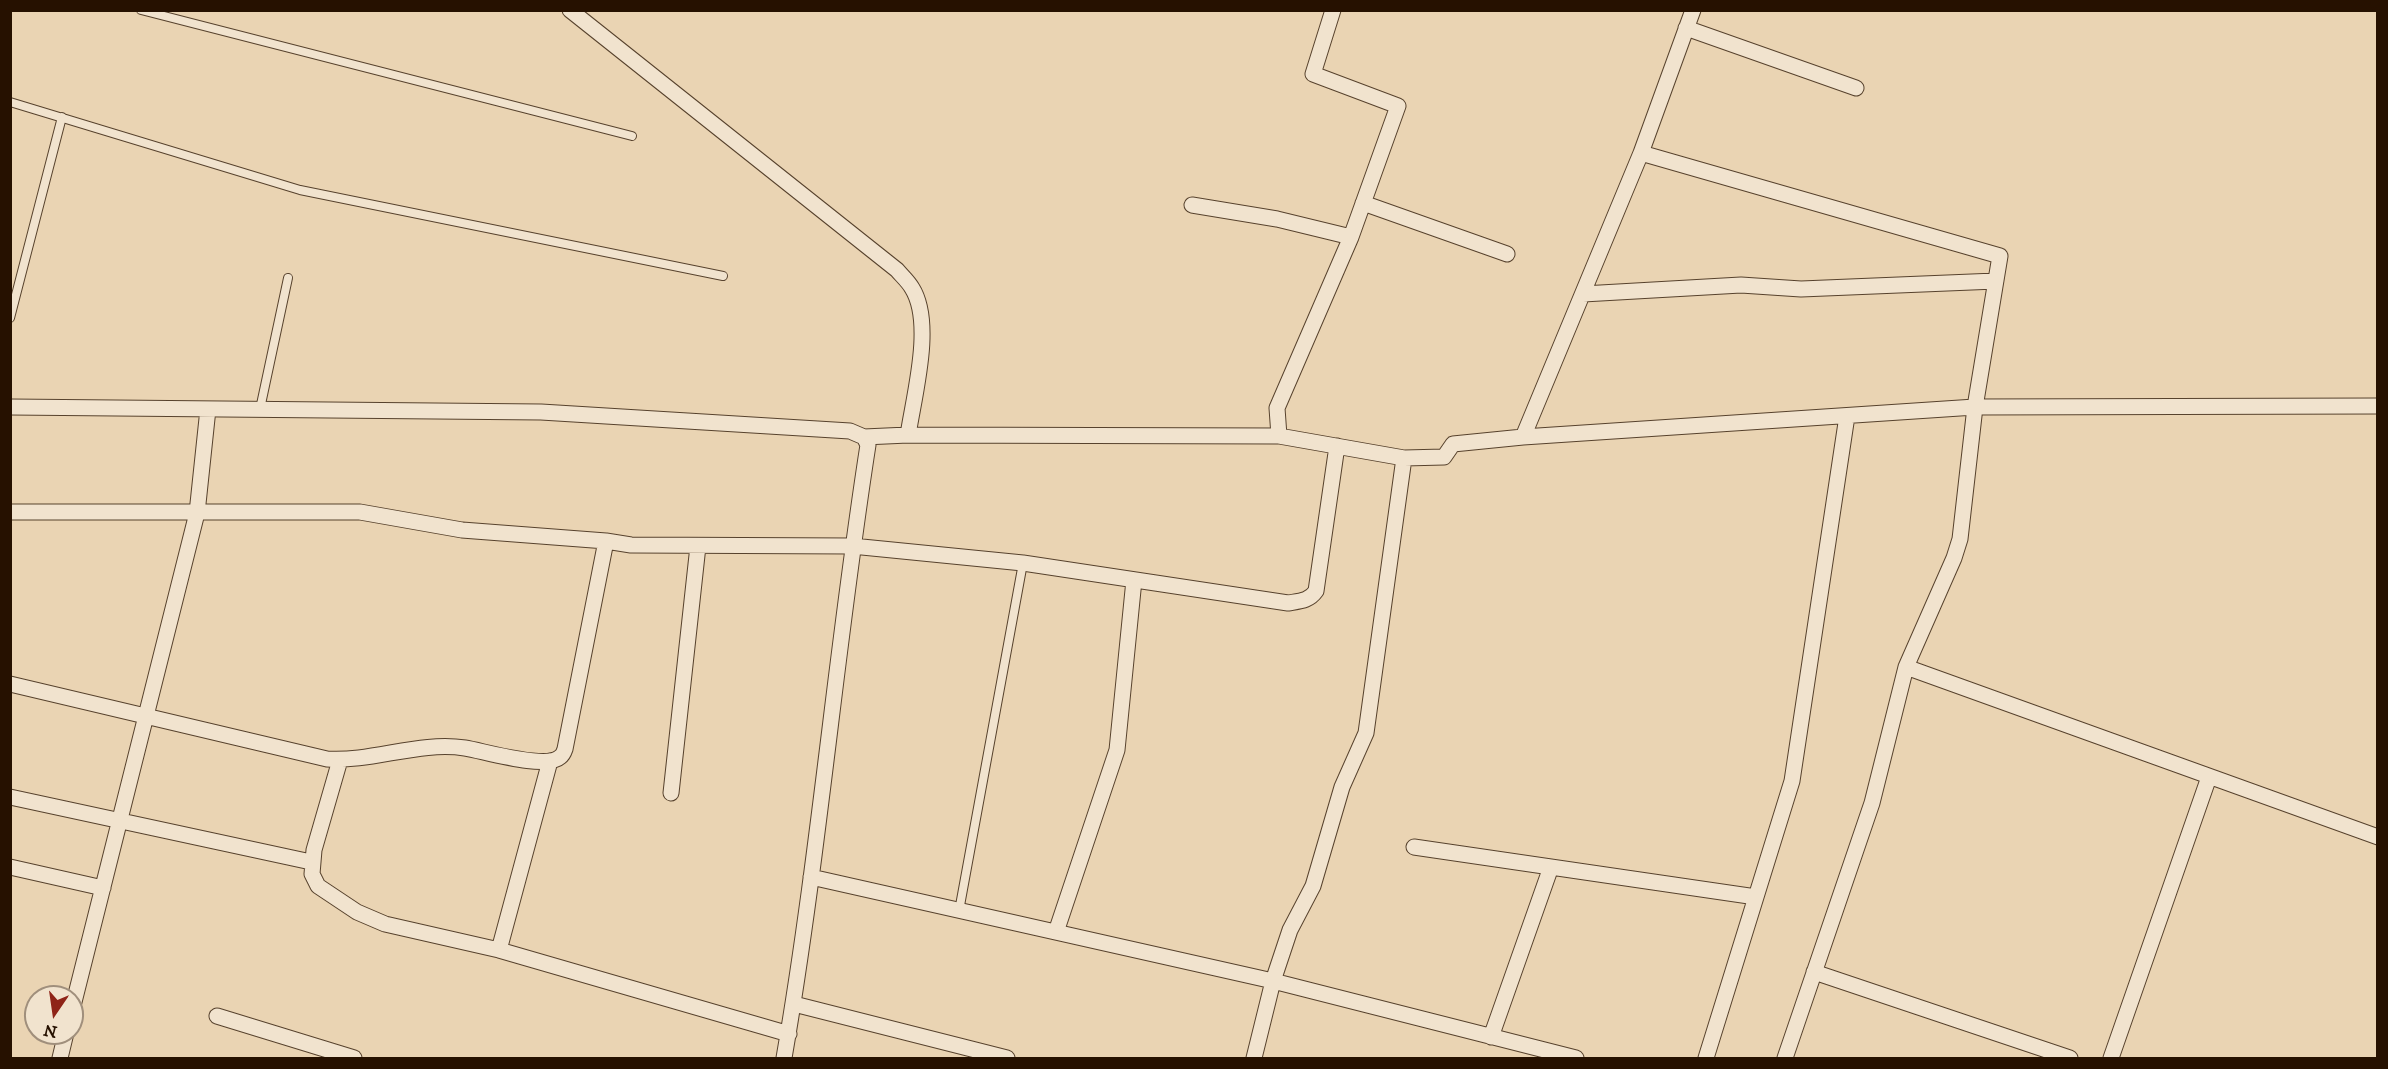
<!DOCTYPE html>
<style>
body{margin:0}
#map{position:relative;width:2388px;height:1069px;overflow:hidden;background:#ead4b3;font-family:"IM FELL DW Pica",serif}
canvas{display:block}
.frame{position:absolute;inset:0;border:12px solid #261100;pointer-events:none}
.north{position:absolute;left:24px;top:985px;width:60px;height:60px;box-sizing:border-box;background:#f1e3ce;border:2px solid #a08f7c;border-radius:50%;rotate:193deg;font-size:16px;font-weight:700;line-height:24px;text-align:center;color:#261100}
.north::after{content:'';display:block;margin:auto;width:21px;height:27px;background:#8f2418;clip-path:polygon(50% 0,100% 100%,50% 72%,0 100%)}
</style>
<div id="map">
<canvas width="2388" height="1069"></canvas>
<div class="frame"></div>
<div class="north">N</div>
</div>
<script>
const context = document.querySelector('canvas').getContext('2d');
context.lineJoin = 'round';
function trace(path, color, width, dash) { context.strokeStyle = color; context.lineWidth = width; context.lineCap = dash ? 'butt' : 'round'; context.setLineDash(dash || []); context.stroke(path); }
const service = new Path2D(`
 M141 10 632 136
 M10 102 300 190 723 276
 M10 318 62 117
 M260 409 288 278
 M959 911 1023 563`);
const minor = new Path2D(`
 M570 10 897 270C902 276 908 281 912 288 934 323 914 395 908 435
 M1333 10 1313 74 1398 106 1351 237 1277 408 1279 436 1404 458 1444 457 1453 444 1523 437 1975 407 2000 256 1641 153 1693 10
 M1686 28 1856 88
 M1363 203 1507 254
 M1192 205 1277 219 1351 237
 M1583 294 1741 285 1801 289 1996 281
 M10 407 541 412 850 431 864 437 868 445C836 649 819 855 784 1058
 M864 437 908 435 1279 436
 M1523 437 1641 153
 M10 512H360L462 530 606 541 631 545 852 546 1023 563 1288 603C1300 601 1309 601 1316 591L1337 446
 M1906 667 2378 837
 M10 684 327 759C373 762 419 741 465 748 484 751 546 770 560 757 563 755 564 752 565 749L606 541
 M340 760 314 850 312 874 318 886 357 912 385 924 499 950 789 1034
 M671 793 698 546
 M10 797 311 862
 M1414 847 1756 897
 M10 867 103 888
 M811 877 1273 981 1576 1058
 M1056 932 1117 750 1134 580
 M499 950 550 761
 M1814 972 2070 1058
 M794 1004 1007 1058
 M72 1010 197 513 208 409
 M217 1016 354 1058
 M1491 1037 1551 867
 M60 1058 66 1033
 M1254 1058 1273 981 1290 930 1313 886 1342 787 1366 733 1404 458
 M1706 1058 1792 781 1847 416
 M1785 1058 1872 803 1906 667 1954 558 1960 539 1975 407 2378 406
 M2111 1058 2209 777`);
trace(service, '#57422d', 10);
trace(minor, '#57422d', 17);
trace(service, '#f1e3ce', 8);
trace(minor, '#f1e3ce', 15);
</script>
